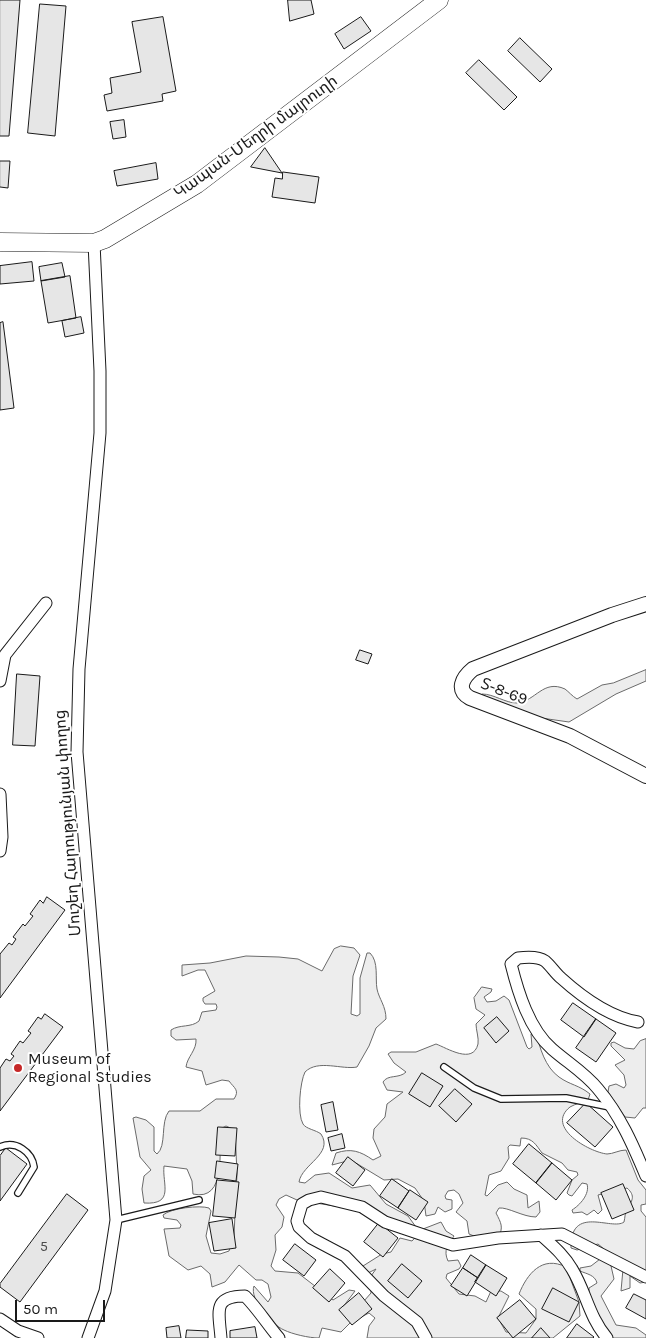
<!DOCTYPE html>
<meta charset="utf-8">
<style>
body{margin:0}
#map{position:relative;width:646px;height:1338px;overflow:hidden;background:#fff;font-family:Karla,sans-serif}
canvas{display:block}
.scale{position:absolute;left:15px;top:1300px;width:90px;height:22px;box-sizing:border-box;border:2px solid #1a1a1a;border-top:0;padding-left:6px;font-size:15px;line-height:18px;white-space:nowrap;color:#1a1a1a;-webkit-text-stroke:4px #fff;paint-order:stroke}
</style>
<div id="map">
<canvas width="646" height="1338"></canvas>
<div class="scale">50 m</div>
</div>
<script>
const context = document.querySelector('canvas').getContext('2d');
context.lineJoin = 'round';
function fillPath(path, color) { context.fillStyle = color; context.fill(path, 'evenodd'); }
function trace(path, color, width, dash) { context.strokeStyle = color; context.lineWidth = width; context.lineCap = dash ? 'butt' : 'round'; context.setLineDash(dash || []); context.stroke(path); }
function drawText(font, color, halo, rows, align = 'center') {
  context.font = font + ' Karla,"Noto Sans Armenian",sans-serif'; context.lineWidth = 4; context.setLineDash([]); context.textBaseline = 'middle'; context.strokeStyle = halo; context.fillStyle = color; for (const [text, x, y, turn = 0] of rows) {
    context.save(); context.translate(x, y); context.rotate((+turn || 0) * Math.PI / 180); context.textAlign = isNaN(turn) ? turn : align; if (halo) context.strokeText(text, 0, 0); context.fillText(text, 0, 0); context.restore();
  }
}
const green = new Path2D(`
 M646 670V681L616 694 569 722 541 718 480 697 482 694C494 694 505 703 517 703 536 701 543 679 565 689 569 692 572 696 577 699L602 685 613 683Z
 M341 946 354 948 360 955 353 976 351 1014 357 1016 360 1014V978L367 953H370C379 962 375 978 377 989 379 999 386 1006 386 1019L376 1028 369 1046 357 1067C342 1070 318 1059 305 1072 300 1082 297 1114 303 1124 306 1129 316 1130 321 1134 334 1154 302 1164 299 1182L305 1183 315 1175 329 1173 352 1188 370 1185 386 1204 408 1216 416 1227 381 1221 353 1209 297 1200 286 1195 279 1199 276 1205 284 1217 282 1227 275 1235 276 1250 271 1266 275 1271 298 1273 333 1300 349 1290 355 1291 343 1307 364 1301 371 1293V1276L376 1269 368 1273 361 1269 363 1266 382 1254 391 1252 400 1238 412 1241 423 1229 441 1222 446 1231 454 1236C448 1245 443 1250 448 1261L458 1260 461 1266 459 1269 447 1274 446 1278 459 1294 475 1296 486 1302 491 1291H501L509 1296 498 1318 506 1332 526 1333 536 1319V1309L519 1294C527 1274 542 1255 566 1267L579 1302 580 1316 553 1338H367L369 1326 375 1318 369 1313 351 1322 341 1332 322 1328 319 1338C309 1338 292 1334 284 1330 272 1325 249 1299 254 1286L268 1302 271 1297 268 1284 262 1280H256L239 1265 225 1282 212 1287 210 1274 201 1266 188 1270 169 1256 164 1229 180 1228 181 1225 177 1220 164 1218 163 1215C171 1208 200 1205 209 1208L211 1211 206 1236 211 1253 220 1254 229 1251 234 1235 237 1174 235 1130 226 1126 220 1129C219 1149 227 1202 193 1194L192 1181 187 1169 164 1166C162 1184 175 1205 144 1203L142 1189 144 1176 151 1170 140 1157 133 1118 136 1117 146 1120 154 1127V1151L157 1154C167 1146 160 1122 169 1111H200L216 1099H234C240 1090 234 1088 229 1081L222 1080 206 1085 202 1071 186 1067C187 1057 197 1050 196 1039L176 1040 171 1036V1030C180 1024 191 1028 199 1021L202 1012 216 1010 217 1007 216 1004H205L203 1001V998L215 991 205 970H198L182 976V965L210 963 246 956 279 957 298 959 322 971 334 949Z
 M482 987 492 989 491 992 484 997 487 1002 496 1001 504 996 509 1000 527 1047 529 1049 532 1047 531 1034 536 1033C540 1048 545 1067 559 1077 570 1085 579 1085 590 1094L588 1100C583 1102 575 1104 570 1107 545 1127 589 1152 607 1154 613 1154 619 1150 626 1150L638 1180 646 1190V1204L641 1205V1211L646 1217V1282L640 1283 630 1276V1288L621 1291 623 1269 615 1261 611 1266 614 1279 601 1296 616 1325 636 1328 646 1335V1338H602L589 1292V1288L597 1283C595 1275 587 1274 580 1271V1268L591 1266 604 1256V1249L598 1244 577 1250 571 1248C570 1204 612 1231 624 1222 625 1218 625 1212 627 1209 632 1201 636 1196 627 1188L598 1195 602 1210 598 1214 594 1210 587 1215 582 1212 573 1213 572 1210C580 1205 590 1194 587 1184L582 1183 572 1196 569 1195 567 1193 572 1180 578 1175 577 1172 568 1170 562 1163 542 1153C536 1145 533 1138 521 1138L520 1146 510 1145 508 1147 509 1158 501 1171 489 1175 485 1195 487 1196 498 1185 507 1182 514 1189 527 1195 528 1208 539 1201 540 1212 536 1217C523 1217 508 1207 499 1208L496 1213C501 1223 504 1227 498 1238L484 1240 469 1234 467 1221 456 1212 463 1203 459 1194 454 1190 448 1191 445 1196 446 1199 452 1200V1209L445 1212 438 1207 435 1214 426 1216 424 1201 415 1188 398 1179 384 1180 351 1160 332 1165 336 1153C351 1148 360 1151 373 1160L381 1156 373 1138 374 1129 385 1117 387 1104 403 1092 387 1090 383 1082C388 1074 399 1079 406 1072L394 1063 388 1054 391 1052H416L436 1044C447 1048 473 1065 478 1044 479 1038 476 1030 476 1024L485 1015 476 1009 474 998Z
 M646 1039V1108H643L635 1118 625 1117 608 1092 609 1086 616 1084 624 1088 626 1085 624 1075 615 1065 625 1060 611 1046V1043L614 1042 625 1048 634 1049 640 1041Z`);
fillPath(green, '#ededed');
trace(green, '#6a6a6a', 1);
const building = new Path2D(`
 M0 0H20L9 136H0Z
 M288 0H311L314 14 290 21Z
 M40 4 66 6 55 136 28 133Z
 M163 17 176 91 162 94 163 101 107 111 104 95 112 93 110 78 141 72 132 22Z
 M361 17 371 31 344 49 335 34Z
 M520 38 552 69 540 82 508 51Z
 M479 60 517 97 504 110 466 73Z
 M124 120 126 137 113 139 110 122Z
 M265 148 282 173 251 167Z
 M0 161H10L8 188 0 187Z
 M156 163 158 179 117 186 114 171Z
 M283 172 319 177 315 203 272 197 275 178 282 179Z
 M32 262 34 281 0 284V266Z
 M62 263 65 277 41 281 39 267Z
 M70 276 76 318 48 323 41 281Z
 M81 317 84 333 65 337 62 321Z
 M3 322 14 408 0 410V323Z
 M360 650 372 654 368 664 356 660Z
 M17 674 40 676 35 746 13 745Z
 M47 897 65 910 0 998V954L9 943 12 945 16 939 13 937 23 924 25 926 33 916 30 914 40 900 43 903Z
 M573 1003 596 1019 584 1037 561 1020Z
 M45 1014 63 1027 0 1111V1068L6 1059 10 1061 14 1056 11 1054 20 1041 23 1043 31 1033 28 1031 38 1017 41 1019Z
 M497 1017 509 1031 496 1043 484 1028Z
 M596 1019 616 1033 596 1062 576 1048Z
 M422 1073 443 1086 430 1107 409 1094Z
 M455 1089 472 1104 456 1122 439 1106Z
 M333 1102 338 1130 326 1132 321 1105Z
 M586 1103 613 1127 595 1147 567 1123Z
 M218 1127 237 1128 235 1156 216 1155Z
 M342 1134 345 1148 331 1151 328 1138Z
 M529 1144 552 1163 536 1183 513 1164Z
 M6 1148 27 1164 0 1201V1156Z
 M348 1157 365 1170 353 1186 336 1173Z
 M217 1161 238 1164 236 1181 215 1178Z
 M552 1163 572 1180 556 1200 536 1183Z
 M392 1179 409 1191 398 1208 380 1196Z
 M217 1180 239 1182 235 1218 213 1216Z
 M623 1184 634 1210 612 1219 601 1193Z
 M410 1190 428 1202 416 1220 398 1208Z
 M67 1194 88 1210 20 1302 0 1287V1284Z
 M232 1219 236 1248 214 1251 209 1223Z
 M379 1223 398 1238 383 1257 364 1242Z
 M295 1244 316 1260 304 1276 283 1260Z
 M471 1255 486 1265 478 1278 463 1268Z
 M402 1264 422 1281 408 1298 388 1281Z
 M486 1265 507 1278 496 1296 475 1282Z
 M463 1268 478 1278 467 1296 451 1286Z
 M330 1269 345 1283 329 1302 313 1288Z
 M553 1288 579 1302 569 1322 542 1309Z
 M359 1293 372 1309 352 1325 339 1310Z
 M634 1294 646 1300V1319L626 1308Z
 M520 1300 536 1319 513 1338 497 1318Z
 M577 1324 594 1337 593 1338H567Z
 M179 1326 181 1338H167L166 1328Z
 M255 1327 257 1338H230V1331Z
 M541 1328 550 1338H532Z
 M187 1330 208 1331V1338H186Z`);
fillPath(building, '#e6e6e6');
trace(building, '#1a1a1a', 1);
const service = new Path2D(`
 M444 1067 474 1088 501 1099 566 1098 610 1107
 M0 1147C16 1140 32 1152 34 1167L18 1193
 M116 1220 199 1200`);
const minor = new Path2D(`
 M0 681 5 655 46 603
 M0 794 2 837 0 851
 M638 1022C610 1017 582 997 561 978 555 973 551 966 545 961 538 956 526 957 518 958L511 964C518 992 529 1029 552 1049 568 1063 585 1073 598 1089 620 1115 633 1145 646 1176
 M541 1235C553 1246 564 1255 572 1269 586 1292 589 1317 607 1338
 M0 1319 18 1331 38 1338
 M88 1338 105 1291 116 1220 77 752 79 669 100 433V371L94 243
 M221 1338C219 1312 212 1296 245 1296 258 1309 267 1324 279 1338
 M426 1338 417 1322 384 1296 345 1256 311 1238 299 1227 297 1221 302 1204 309 1200 321 1197 362 1207 385 1222 453 1245 498 1238 562 1234 646 1277`);
const tertiary = new Path2D(`
 M646 604 612 615 473 669C462 678 456 690 470 698L570 736 646 776`);
const primary = new Path2D(`
 M0 242 94 243 105 239 197 184 439 0`);
trace(service, '#1a1a1a', 8);
trace(minor, '#1a1a1a', 13);
trace(tertiary, '#1a1a1a', 16);
trace(primary, '#1a1a1a', 19);
trace(service, '#fff', 5.5);
trace(minor, '#fff', 11);
trace(tertiary, '#fff', 14);
trace(primary, '#fff', 18);
for (const [x, y, r, color] of [
 [18,1068,5,"#c62828"]
]) { const dot = new Path2D(); dot.arc(x, y, r, 0, 2 * Math.PI); context.fillStyle = color; context.fill(dot); trace(dot, '#fff', 2); }
drawText('14px', '#4d4d4d', null, [
 ["5",44,1247]
]);
drawText('16px', '#1a1a1a', '#fff', [
 ["Կապան-Մեղրի մայրուղի",256,137,-36],
 ["Տ-8-69",504,692,21],
 ["Մուշեղ Հարությունյան փողոց",68,823,-94]
]);
drawText('16px', '#1a1a1a', '#fff', [
 ["Museum of",28,1059],
 ["Regional Studies",28,1077]
], 'left');
</script>
